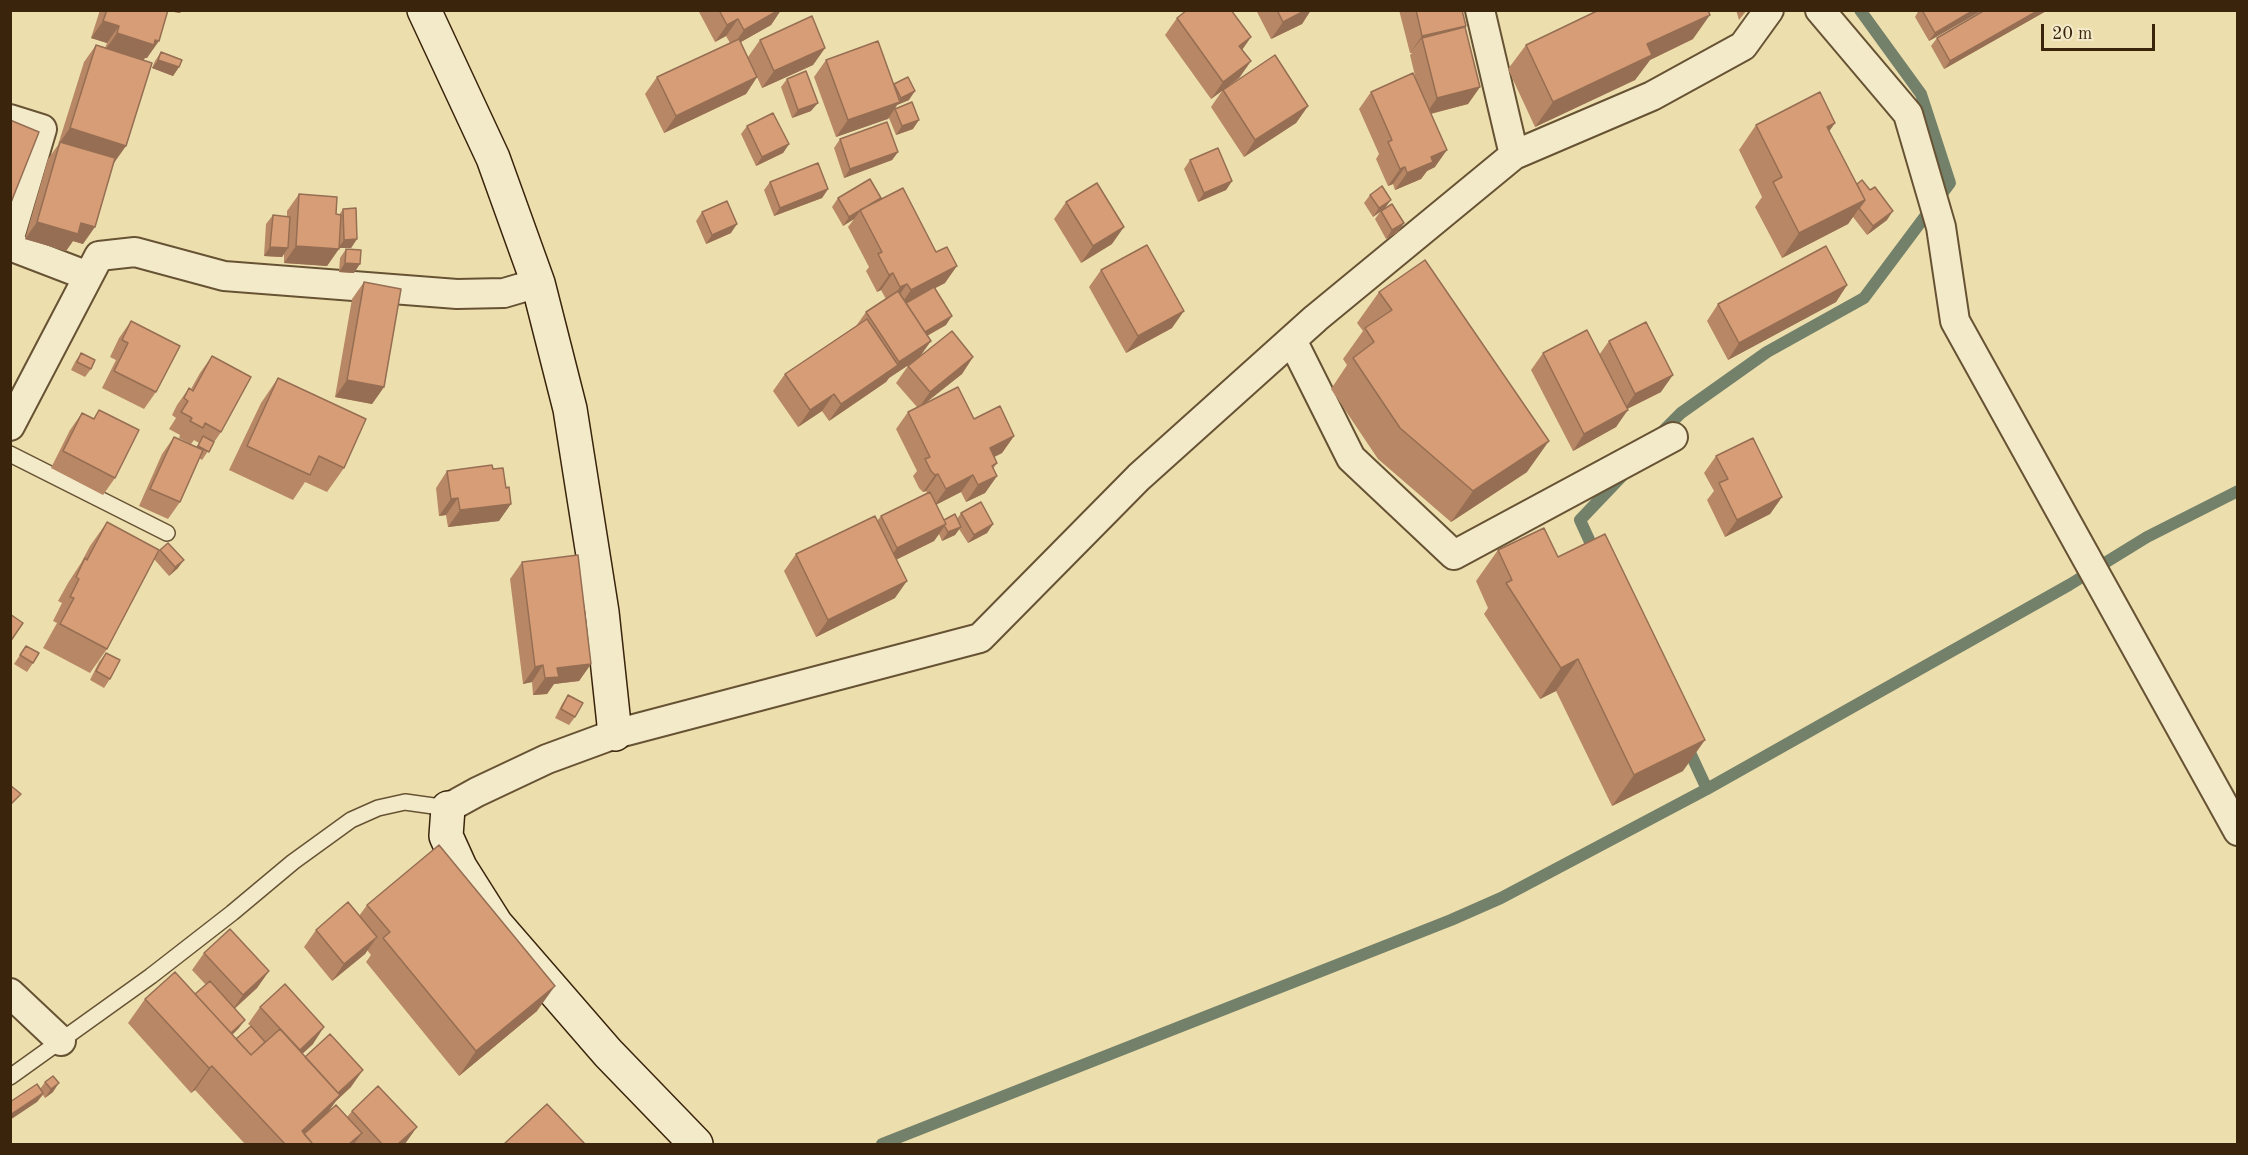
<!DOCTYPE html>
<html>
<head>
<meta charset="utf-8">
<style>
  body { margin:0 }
  #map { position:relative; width:2248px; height:1155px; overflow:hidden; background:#eddfad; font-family:"Old Standard TT",serif }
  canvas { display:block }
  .frame { position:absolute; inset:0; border:12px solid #3a240c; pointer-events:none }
  .scale { position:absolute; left:2041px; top:24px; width:114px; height:27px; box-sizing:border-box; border:3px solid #3a240c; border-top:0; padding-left:8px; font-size:18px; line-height:21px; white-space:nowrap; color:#3a240c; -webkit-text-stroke:4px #f3eaca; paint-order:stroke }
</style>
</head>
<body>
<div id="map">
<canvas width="2248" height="1155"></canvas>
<div class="frame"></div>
<div class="scale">20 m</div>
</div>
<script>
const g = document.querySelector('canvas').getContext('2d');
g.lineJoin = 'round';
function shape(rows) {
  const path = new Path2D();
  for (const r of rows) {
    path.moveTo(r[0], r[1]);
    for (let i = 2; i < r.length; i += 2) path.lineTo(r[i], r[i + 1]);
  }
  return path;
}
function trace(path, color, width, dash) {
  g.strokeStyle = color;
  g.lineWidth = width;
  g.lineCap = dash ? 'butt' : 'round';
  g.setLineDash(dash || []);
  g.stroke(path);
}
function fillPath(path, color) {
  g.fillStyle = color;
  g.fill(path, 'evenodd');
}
const stream = shape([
  [1660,434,1681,413,1767,352,1864,298,1950,183,1921,94,1860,10],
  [1596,555,1580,520,1622,476],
  [1686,744,1707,789],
  [882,1144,1451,920,1501,898,1707,789,2069,585,2147,537,2238,491]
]);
const lane = shape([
  [10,454,167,533],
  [10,1077,151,976,232,913,293,862,351,820,378,808,405,802,448,808]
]);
const street = shape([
  [1480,10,1514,155],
  [1820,10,1908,114,1941,227,1955,321,2238,831],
  [10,119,42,129,10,237],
  [10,238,15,248,88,276],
  [1292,340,1351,458,1454,555,1673,437],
  [10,426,99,256,135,252,224,276,457,294,504,293,538,283],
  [448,808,477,792,547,759,615,734,980,638,1139,477,1316,318,1514,155,1652,96,1743,46,1769,10],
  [10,993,61,1041]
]);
const secondary = shape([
  [424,10,493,158,538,283,570,409,602,612,615,734],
  [448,808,446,836,460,867,496,924,608,1053,696,1144]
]);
const wall = shape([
  [100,10,182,10,180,13,168,11,147,58,145,58,143,60,114,162,83,244,73,241,66,251,25,239,48,159,58,145,84,62,96,45,105,48,107,43,91,38],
  [698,10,781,10,771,25,741,42,748,57,760,40,825,48,813,65,762,88,757,77,746,94,664,133,645,94,657,77,730,43,726,36,715,42],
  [1256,10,1311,10,1302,24,1271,39],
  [1399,10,1462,10,1465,27,1480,87,1468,104,1431,114,1435,167,1427,171,1421,179,1395,190,1393,184,1388,186,1376,159,1379,154,1359,109,1371,92,1416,80,1410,55,1412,53,1410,53],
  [1736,10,1747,10,1739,20],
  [1919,10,1983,10,1929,41,1915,17],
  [1985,10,2048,10,1944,69,1931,46,1937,38],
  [1177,18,1251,37,1242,50,1251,61,1239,78,1228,86,1308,106,1296,123,1244,157,1211,107,1222,91,1211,99,1165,35],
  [1693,39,1650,60,1635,80,1535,127,1508,69,1526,45],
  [161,52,179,67,173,76,152,68,155,61],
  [826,60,894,84,909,100,897,105,895,109,913,129,896,135,889,118,836,137,814,77],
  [787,79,811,111,792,118,781,87],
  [1835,123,1829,131,1857,184,1887,220,1867,235,1853,217,1848,224,1782,258,1755,207,1762,197,1739,150,1756,125],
  [747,126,789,144,783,153,756,166,741,134],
  [840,139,898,152,892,160,844,178,834,148],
  [1190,160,1232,181,1226,190,1198,202,1184,169],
  [770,182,828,189,822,198,774,216,764,190],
  [299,194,336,214,339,215,343,209,357,239,351,248,339,248,327,266,284,263,284,254,282,257,264,256,266,224,273,215,287,217,287,211],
  [1370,195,1404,223,1398,232,1386,239,1375,219,1380,212,1373,217,1364,203],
  [838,198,881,198,945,283,935,288,946,325,927,336,920,356,973,357,962,374,925,403,974,419,1014,436,1002,453,994,457,997,463,993,469,997,476,985,493,966,502,961,492,936,504,944,520,957,519,961,513,993,524,987,533,968,543,959,529,955,535,942,541,939,534,934,541,896,560,895,598,816,637,784,571,796,554,877,521,881,516,927,493,926,491,923,492,919,488,913,476,917,471,896,429,908,412,917,407,896,383,908,366,913,362,889,378,886,382,829,421,822,411,798,427,773,391,785,374,856,326,866,312,886,299,881,290,877,292,866,271,869,267,848,227,854,219,843,226,832,207],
  [1066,202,1112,244,1081,263,1054,219],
  [702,212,731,233,706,244,696,221],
  [346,249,354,273,339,272,340,258],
  [1101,270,1172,328,1126,353,1089,287],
  [364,282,384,387,372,404,335,397,352,299],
  [1847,285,1836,302,1728,360,1707,321,1718,304],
  [1379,292,1527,472,1451,522,1378,459,1331,389,1347,365,1343,359,1363,331,1357,323],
  [131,321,156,392,144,409,102,388,116,360,110,357,119,338],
  [1609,341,1661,392,1627,409,1616,427,1573,451,1531,370,1543,353,1599,355],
  [81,353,91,369,85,377,71,370,75,362],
  [212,356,221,432,202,460,199,458,180,502,168,519,139,506,162,454,174,437,196,447,199,443,194,440,191,444,179,438,180,435,169,429,176,418,172,415,177,405,189,388,191,389,200,373],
  [278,378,344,468,327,492,305,482,293,500,229,470,261,403],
  [99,410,115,478,103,495,51,468,70,430,82,413,93,419],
  [1716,456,1782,497,1770,514,1725,537,1707,500,1714,491,1704,473],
  [493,469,506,488,499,521,448,527,446,515,439,516,436,488,447,471],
  [107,522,156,555,160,550,178,568,169,576,154,559,107,649,90,673,43,648,57,623,53,621,62,603,58,601,68,583,81,563,90,546],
  [1498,550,1558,557,1683,771,1612,806,1556,691,1540,699,1484,614,1488,608,1476,581],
  [522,562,591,664,579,681,554,684,547,694,533,695,532,682,523,684,510,579],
  [26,646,33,663,27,672,14,664],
  [106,653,110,679,104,688,90,680,99,662],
  [568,695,575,717,569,725,555,718,562,704],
  [367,905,537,1011,459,1076,366,962,371,955,367,950,365,954,332,981,304,947,316,930,359,916],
  [204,953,269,971,257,988,235,1008,239,1028,232,1035,236,1039,251,1026,248,1024,260,1007,313,1044,302,1054,305,1057,351,1087,336,1101,327,1113,347,1117,352,1111,405,1144,245,1144,195,1090,191,1093,128,1023,145,999,195,994,206,985,192,970],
  [53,1076,53,1092,45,1098,43,1095,37,1102,40,1089,45,1082]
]);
const shadedWall = shape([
  [163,10,182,10,180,13],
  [779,10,781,10,771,25,732,47,744,30],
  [1306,10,1311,10,1302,24,1271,39,1283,22],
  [1974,10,1983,10,1929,41,1935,33],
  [2039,10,2048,10,1944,69,1950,61],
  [1710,15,1693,39,1650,60,1635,80,1535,127,1553,102,1647,44],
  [738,19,726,36,715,42,727,25],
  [103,21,119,26,107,43,91,38],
  [1466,26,1454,43,1422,38,1410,53,1422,36],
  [117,33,159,41,147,58,145,58,142,62,105,50],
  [1251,37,1239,54,1239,46],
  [825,48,813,65,762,88,774,71],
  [158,60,179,67,173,76,152,68],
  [1251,61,1239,78,1211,99,1223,82],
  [757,77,746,94,664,133,676,116],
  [1480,87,1468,104,1425,115,1437,98],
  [915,91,909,100,897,105,888,119,836,137,848,120,898,102,901,98],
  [818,103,811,111,792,118,798,110],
  [1308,106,1296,123,1244,157,1255,140],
  [919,120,913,129,896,135,902,126],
  [1835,123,1818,147,1827,127],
  [70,128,126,146,114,163,60,142,58,145],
  [789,144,783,153,756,166,762,157],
  [1447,150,1435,167,1427,171,1421,179,1395,190,1407,173,1431,157],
  [898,152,892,160,844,178,850,169],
  [1405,167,1393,184,1388,186,1400,169],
  [1232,181,1226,190,1198,202,1204,193],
  [828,189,822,198,774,216,780,208],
  [1391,200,1385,208,1373,217,1379,208],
  [1865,200,1848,224,1782,258,1799,233],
  [860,211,854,219,843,226,849,217],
  [1893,211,1887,220,1867,235,1873,226],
  [37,222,81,223,95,227,83,244,73,241,66,251,25,239],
  [1404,223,1398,232,1386,239,1392,230],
  [737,224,731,233,706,244,712,235],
  [1124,227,1112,244,1081,263,1093,246],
  [357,239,351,248,338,248,344,240],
  [296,246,339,249,327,266,284,263],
  [270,247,288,248,282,257,264,256],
  [345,263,360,264,354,273,339,272],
  [957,266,945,283,899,307,911,290],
  [893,273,881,290,877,292,889,275],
  [907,284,895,301,888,304,900,287],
  [1847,285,1836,302,1728,360,1739,343],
  [1184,311,1172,328,1126,353,1138,336],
  [952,316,946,325,914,343,921,334],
  [931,341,919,358,889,378,886,382,829,421,841,404,896,367,899,362],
  [973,357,962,374,918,409,930,392],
  [1673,375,1661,392,1623,411,1635,394],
  [347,380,384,387,372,404,335,397],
  [834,394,822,411,798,427,810,410],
  [1628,410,1616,427,1573,451,1584,434],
  [1014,436,1002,453,978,465,990,448],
  [1549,441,1527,472,1451,522,1473,491],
  [938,474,926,491,923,492,935,475],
  [973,475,961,492,934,506,946,489],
  [997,476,985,493,966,502,978,485],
  [1782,497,1770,514,1725,537,1737,520],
  [458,498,446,515,439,516,451,499],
  [511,504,499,521,448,527,460,510],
  [946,524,934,541,885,565,897,548],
  [993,524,987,533,968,543,974,535],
  [961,527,955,535,942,541,948,532],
  [184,560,178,568,169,576,175,567],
  [907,581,895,598,816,637,828,620],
  [1578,659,1556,691,1540,699,1561,668],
  [591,664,579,681,554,684,547,694,533,695,545,678,557,668],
  [543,665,532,682,523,684,535,667],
  [1705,740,1683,771,1612,806,1634,775],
  [377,937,365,954,332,981,344,964],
  [269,971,257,988,231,1012,243,995],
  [555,986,537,1011,459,1076,476,1051],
  [245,1020,239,1028,221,1045,227,1037],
  [324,1027,313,1044,288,1067,300,1050],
  [212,1066,195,1090,191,1093,209,1068],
  [363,1070,351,1087,336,1101,323,1119,301,1140,302,1131,337,1094],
  [59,1083,53,1092,45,1098,51,1089],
  [43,1093,37,1102,10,1120,10,1115],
  [417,1127,405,1144,398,1144],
  [362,1133,354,1144,349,1144]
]);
const building = shape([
  [107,10,168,10,159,41,155,40,154,45,117,33,119,26,103,21,107,10],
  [719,10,779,10,744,30,738,19,727,25,719,10],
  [1187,10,1231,10,1251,37,1239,46,1251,61,1223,82,1177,18,1187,10],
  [1277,10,1306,10,1283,22,1277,10],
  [1416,10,1462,10,1466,26,1422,36,1416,10],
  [1599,10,1708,10,1710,15,1647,44,1652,55,1553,102,1526,45,1599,10],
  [1922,10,1974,10,1935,33,1922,10],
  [1985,10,2039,10,1950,61,1937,38,1985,10],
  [812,16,825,48,774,71,760,40,812,16],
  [1465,27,1480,87,1437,98,1422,38,1465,27],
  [739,39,757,77,676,116,657,77,739,39],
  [878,41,900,102,848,120,826,60,878,41],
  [96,45,152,63,126,146,70,128,96,45],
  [161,52,182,60,179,67,158,60,161,52],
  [1275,55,1308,106,1255,140,1223,90,1275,55],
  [806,71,818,103,798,110,787,79,806,71],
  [1413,73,1447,150,1431,157,1433,162,1407,173,1405,167,1400,169,1388,142,1392,140,1371,92,1413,73],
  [908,77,915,91,901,98,894,84,908,77],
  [1820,92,1835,123,1827,127,1865,200,1799,233,1773,182,1782,177,1756,125,1820,92],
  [912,102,919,120,902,126,895,109,912,102],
  [773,113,789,144,762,157,747,126,773,113],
  [10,120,39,132,10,205,10,120],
  [887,122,898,152,850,169,840,139,887,122],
  [60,142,115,158,95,227,81,223,78,234,37,222,60,142],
  [1218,148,1232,181,1204,193,1190,160,1218,148],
  [818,163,828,189,780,208,770,182,818,163],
  [870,179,881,198,849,217,838,198,870,179],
  [1862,180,1870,190,1875,187,1893,211,1873,226,1859,208,1865,200,1857,184,1862,180],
  [1097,183,1124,227,1093,246,1066,202,1097,183],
  [1382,186,1391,200,1379,208,1370,195,1382,186],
  [903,188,936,252,947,247,957,266,911,290,907,284,900,287,893,273,889,275,878,254,882,252,860,210,903,188],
  [299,194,337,197,336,214,341,215,339,249,296,246,299,194],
  [727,201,737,224,712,235,702,212,727,201],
  [1392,204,1404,223,1392,230,1381,211,1392,204],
  [356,208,357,239,344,240,343,209,356,208],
  [273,215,290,217,288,248,270,247,273,215],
  [1147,245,1184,311,1138,336,1101,270,1147,245],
  [1826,246,1847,285,1739,343,1718,304,1826,246],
  [346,249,361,250,360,264,345,263,346,249],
  [1425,260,1549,441,1473,491,1400,428,1353,358,1374,342,1365,328,1392,310,1379,292,1425,260],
  [364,282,401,289,384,387,347,380,364,282],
  [934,287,952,316,925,332,906,303,934,287],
  [898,291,931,341,899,362,866,312,898,291],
  [867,319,898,365,841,404,834,394,810,410,785,374,867,319],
  [131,321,180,346,156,392,114,371,128,343,122,340,131,321],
  [1646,322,1673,375,1635,394,1609,341,1646,322],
  [1587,330,1628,410,1584,434,1543,353,1587,330],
  [952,331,973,357,930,392,908,366,952,331],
  [81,353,95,360,91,369,77,362,81,353],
  [212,356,251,377,221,432,205,423,203,428,190,421,192,418,181,412,188,401,184,398,189,388,193,391,212,356],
  [278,378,366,419,344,468,319,456,310,475,247,446,278,378],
  [958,387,974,419,1000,406,1014,436,990,448,997,463,992,466,997,476,978,485,973,475,946,489,938,474,935,475,931,471,925,459,930,457,908,412,958,387],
  [99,410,139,430,115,478,63,451,82,413,94,419,99,410],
  [203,436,214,442,209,452,198,446,203,436],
  [174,437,203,450,180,502,150,489,174,437],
  [1753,438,1782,497,1737,520,1719,483,1728,479,1716,456,1753,438],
  [492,465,493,469,503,468,506,488,509,487,511,504,460,510,458,498,451,499,447,471,492,465],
  [930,492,946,524,897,548,881,516,930,492],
  [981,502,993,524,974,535,961,513,981,502],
  [955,514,961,527,948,532,944,525,946,524,944,520,955,514],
  [875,516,907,581,828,620,796,554,875,516],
  [107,522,159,550,107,649,60,624,74,598,70,597,79,579,76,577,85,558,87,560,107,522],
  [1544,528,1558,557,1605,534,1705,740,1634,775,1578,659,1561,668,1506,583,1512,580,1498,550,1544,528],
  [168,543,184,560,175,567,160,550,168,543],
  [578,555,591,664,557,668,559,677,545,678,543,665,535,667,522,562,578,555],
  [10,614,23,623,10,642,10,614],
  [26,646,39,653,33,663,20,655,26,646],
  [106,653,120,660,110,679,96,671,106,653],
  [568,695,583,703,575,717,561,709,568,695],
  [10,785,21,794,10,805,10,785],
  [439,845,555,986,476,1051,383,938,390,932,367,905,439,845],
  [348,902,377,937,344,964,316,930,348,902],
  [230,929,269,971,243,995,204,953,230,929],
  [175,972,251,1055,280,1029,340,1095,302,1131,312,1143,311,1144,285,1144,212,1066,209,1068,145,999,175,972],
  [210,981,245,1020,231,1033,195,994,210,981],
  [285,984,324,1027,300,1050,260,1007,285,984],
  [251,1026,265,1042,251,1055,236,1039,251,1026],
  [330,1034,363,1070,338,1093,305,1057,330,1034],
  [53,1076,59,1083,51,1089,45,1082,53,1076],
  [37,1084,43,1093,10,1115,10,1102,37,1084],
  [378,1086,417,1127,398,1144,382,1144,352,1111,378,1086],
  [547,1104,585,1144,504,1144,547,1104],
  [336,1105,362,1133,349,1144,311,1144,312,1143,304,1134,336,1105]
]);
trace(stream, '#73806a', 12);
trace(lane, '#675334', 18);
trace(street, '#675334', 32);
trace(secondary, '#3a240c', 36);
trace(lane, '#f3eaca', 15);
trace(street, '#f3eaca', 28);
trace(secondary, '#f3eaca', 33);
fillPath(wall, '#b88765');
fillPath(shadedWall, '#966e53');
fillPath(building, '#d69d76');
trace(building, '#966e53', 1.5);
</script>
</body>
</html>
